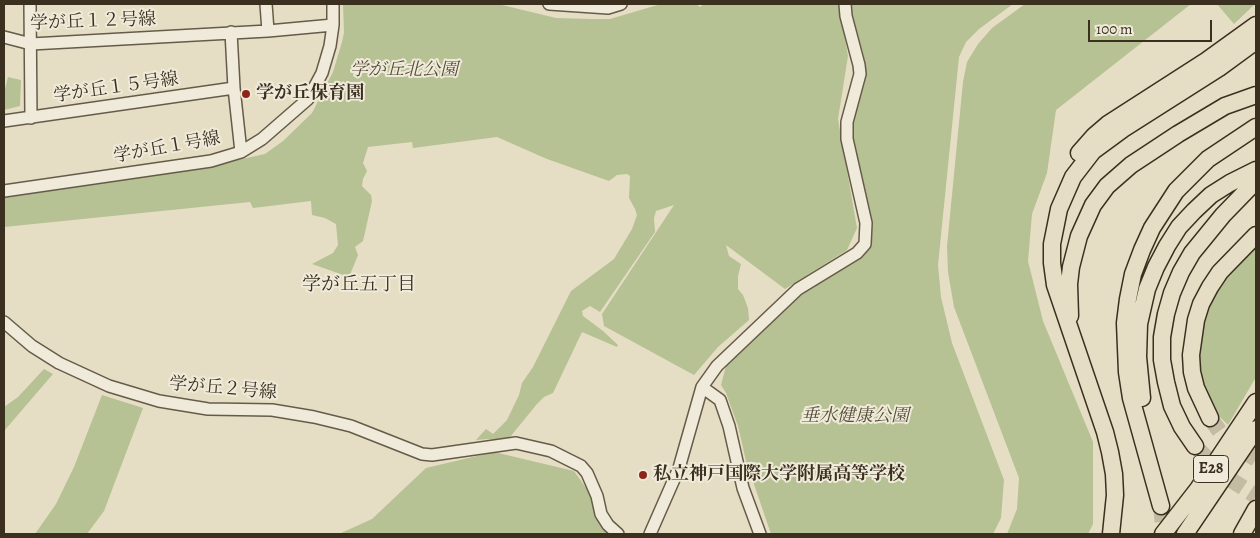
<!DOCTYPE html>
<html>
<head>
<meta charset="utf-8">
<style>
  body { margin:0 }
  #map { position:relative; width:1260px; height:538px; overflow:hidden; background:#e6dec4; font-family:Alegreya,serif }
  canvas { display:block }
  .frame { position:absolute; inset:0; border:5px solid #3b2f20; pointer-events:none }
  .scale { position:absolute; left:1088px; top:20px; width:124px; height:22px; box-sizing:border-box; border:2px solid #3b2f20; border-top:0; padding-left:6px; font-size:15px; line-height:18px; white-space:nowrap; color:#3b2f20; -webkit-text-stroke:4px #efead9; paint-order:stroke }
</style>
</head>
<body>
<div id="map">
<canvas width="1260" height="538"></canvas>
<div class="frame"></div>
<div class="scale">100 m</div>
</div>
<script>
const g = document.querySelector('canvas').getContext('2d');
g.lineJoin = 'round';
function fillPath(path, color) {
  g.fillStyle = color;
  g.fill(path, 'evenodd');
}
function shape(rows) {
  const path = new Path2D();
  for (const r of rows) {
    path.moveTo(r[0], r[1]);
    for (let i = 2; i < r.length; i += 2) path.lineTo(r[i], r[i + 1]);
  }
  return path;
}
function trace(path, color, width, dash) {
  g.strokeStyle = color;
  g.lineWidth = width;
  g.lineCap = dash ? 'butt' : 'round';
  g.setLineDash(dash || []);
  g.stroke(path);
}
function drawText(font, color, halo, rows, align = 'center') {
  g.font = font + ' Alegreya,"Noto Serif JP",serif';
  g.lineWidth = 4;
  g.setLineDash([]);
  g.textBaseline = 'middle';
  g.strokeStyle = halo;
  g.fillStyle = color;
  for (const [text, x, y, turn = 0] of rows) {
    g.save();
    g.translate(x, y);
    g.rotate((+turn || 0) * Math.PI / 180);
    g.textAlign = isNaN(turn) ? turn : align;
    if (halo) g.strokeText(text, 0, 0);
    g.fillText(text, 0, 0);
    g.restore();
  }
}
const green = shape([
  [343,4,498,4,556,18,592,19,610,19,661,4,696,4,700,7,704,4,839,4,848,56,838,119,857,228,847,250,785,289,726,245,729,256,741,264,738,276,738,289,743,295,748,308,749,320,718,347,694,375,604,326,602,314,674,205,656,211,654,218,655,232,600,312,590,306,582,311,583,316,603,331,618,345,617,347,582,332,553,393,544,397,537,404,510,437,501,441,488,439,476,440,486,429,493,434,507,420,519,395,522,383,533,367,571,291,614,259,632,229,637,215,635,209,629,198,630,176,627,174,617,175,609,181,547,159,497,137,413,148,412,142,368,147,363,163,367,171,363,179,362,186,371,195,372,201,363,241,355,247,358,255,349,277,312,264,333,253,338,245,336,224,325,218,312,215,311,201,253,208,250,202,4,227,4,197,201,168,265,154,283,141,312,113,333,72,342,42,344,33],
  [849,4,1013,4,979,29,966,42,959,57,938,265,941,297,952,343,1004,480,1001,518,993,534,771,534,746,461,738,426,726,393,721,385,726,366,772,320,805,292,864,255,871,239,871,225,851,144,852,123,865,72,863,54],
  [1025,4,1191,4,1056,110,1047,173,1032,214,1028,261,1043,321,1093,442,1093,524,1088,534,1007,534,1017,509,1019,478,954,307,948,272,947,246,963,82,967,62,978,44,992,28],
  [1217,4,1255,4,1234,24],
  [8,77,21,80,20,106,4,110,4,93],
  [1256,243,1256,377,1228,425,1211,408,1201,377,1199,344,1204,316,1215,291,1236,263],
  [44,369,53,374,4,431,4,407,18,397],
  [102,395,143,408,104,511,87,534,35,534,56,504,74,467],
  [494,452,574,471,589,492,599,522,608,534,339,534,372,519,426,468]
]);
const highwayTunnel = shape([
  [1210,418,1221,433,1235,446,1256,459],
  [1195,446,1222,474,1256,496],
  [1161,506,1164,534]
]);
const minor = shape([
  [30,4,31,118],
  [266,4,268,31],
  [549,4,608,8,621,4],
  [231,32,234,88,241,152],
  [4,37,31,44,268,31,333,25],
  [4,121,234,88],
  [4,191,211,161,241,152,262,139,308,99,322,73,330,46,333,25,333,4],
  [4,322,32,346,59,363,109,386,159,401,208,409,272,410,314,417,351,426,422,454,432,455,516,443,551,451,581,466,587,473,597,496,601,514,608,525,618,534],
  [702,387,720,400,729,426,743,488,760,534],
  [650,534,679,468,702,387,717,366,798,289,857,253,865,244,866,223,847,139,847,122,857,85,860,74,859,65,846,16,845,4]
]);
const highway = shape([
  [1079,153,1094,136,1108,124,1206,61,1256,25],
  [1070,316,1069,284,1071,267,1079,236,1093,205,1107,186,1131,165,1178,134,1225,106,1256,95],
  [1142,398,1138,357,1139,324,1147,289,1156,267,1167,246,1179,227,1194,211,1211,195,1230,183,1256,170],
  [1210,418,1196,388,1192,372,1191,355,1196,320,1201,304,1210,287,1220,272,1256,235],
  [1195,446,1182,427,1172,406,1166,382,1162,360,1162,337,1166,314,1172,293,1181,272,1192,253,1223,215,1256,181],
  [1161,506,1131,398,1127,372,1125,323,1128,299,1133,274,1142,250,1152,228,1176,191,1208,159,1256,127],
  [1111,534,1115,495,1114,474,1110,452,1105,432,1055,285,1052,263,1052,244,1059,209,1073,177,1093,151,1123,129,1219,68,1256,41],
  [1163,534,1198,489,1256,402],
  [1185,534,1256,429],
  [1242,534,1256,509]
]);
const markers = [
  [246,94,5,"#8f2418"],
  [643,475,5,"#8f2418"]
];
const shields = [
  [1211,469,35]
];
const shieldNames = [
  ["E28",1211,469]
];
const streetNames = [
  ["学が丘１２号線",93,22,-2],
  ["学が丘１５号線",116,88,-8],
  ["学が丘１号線",167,148,-10],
  ["学が丘２号線",223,389,5]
];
const parkNames = [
  ["学が丘北公園",404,71],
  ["垂水健康公園",855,417]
];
const poiNames = [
  ["学が丘保育園",256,94],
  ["私立神戸国際大学附属高等学校",653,475]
];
const neighbourhoodNames = [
  ["学が丘五丁目",359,285]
];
fillPath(green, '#b6c194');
trace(highwayTunnel, '#c4bba3', 16, [16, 8]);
trace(minor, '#665b49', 14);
trace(highway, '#3b2f20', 19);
trace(minor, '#efead9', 11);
trace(highway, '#e6dec4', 16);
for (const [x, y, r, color] of markers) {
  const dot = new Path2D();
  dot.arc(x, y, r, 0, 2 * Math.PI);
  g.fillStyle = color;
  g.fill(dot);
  trace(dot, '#efead9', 2);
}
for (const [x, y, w] of shields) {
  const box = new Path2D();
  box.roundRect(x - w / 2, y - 13.5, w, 27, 4);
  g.fillStyle = '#efead9';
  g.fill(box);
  trace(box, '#3b2f20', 1);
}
drawText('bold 16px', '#3b2f20', null, shieldNames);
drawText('18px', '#3b2f20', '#efead9', streetNames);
drawText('italic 18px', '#544c37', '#efead9', parkNames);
drawText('bold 18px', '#3b2f20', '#efead9', poiNames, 'left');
drawText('19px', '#3b2f20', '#efead9', neighbourhoodNames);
</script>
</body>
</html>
